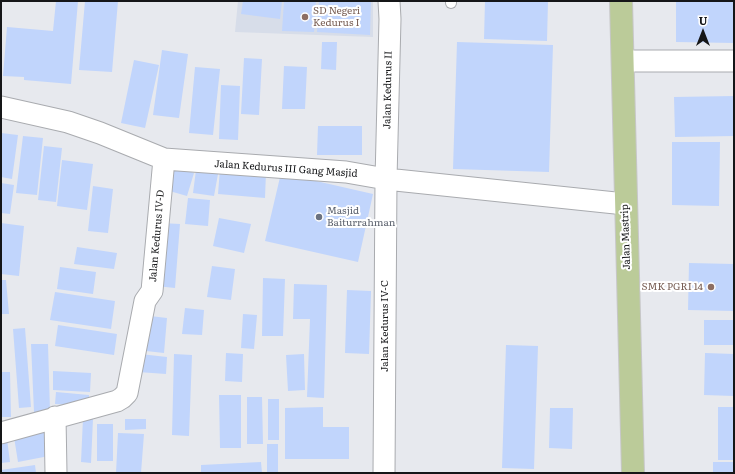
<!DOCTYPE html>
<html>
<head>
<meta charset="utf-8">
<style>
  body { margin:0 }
  #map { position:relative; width:735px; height:474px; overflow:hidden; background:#e7e9ee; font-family:Literata,serif }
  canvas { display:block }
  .frame { position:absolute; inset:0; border:2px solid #151618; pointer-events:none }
  .north { position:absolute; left:683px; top:12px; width:40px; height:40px; -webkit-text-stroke:3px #fff; paint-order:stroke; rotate:0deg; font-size:11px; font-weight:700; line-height:16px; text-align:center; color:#151618 }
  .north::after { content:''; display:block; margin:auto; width:14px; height:18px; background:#151618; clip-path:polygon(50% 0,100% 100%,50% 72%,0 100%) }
</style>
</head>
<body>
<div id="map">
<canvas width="735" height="474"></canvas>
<div class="frame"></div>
<div class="north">U</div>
</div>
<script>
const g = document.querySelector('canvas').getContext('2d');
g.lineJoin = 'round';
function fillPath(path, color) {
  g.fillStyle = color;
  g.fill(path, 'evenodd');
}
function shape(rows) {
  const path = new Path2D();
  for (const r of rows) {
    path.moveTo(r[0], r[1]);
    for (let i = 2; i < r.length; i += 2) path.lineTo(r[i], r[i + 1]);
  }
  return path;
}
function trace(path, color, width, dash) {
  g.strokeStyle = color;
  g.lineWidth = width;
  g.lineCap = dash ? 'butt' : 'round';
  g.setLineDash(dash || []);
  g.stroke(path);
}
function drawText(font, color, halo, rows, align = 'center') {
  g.font = font + ' Literata,serif';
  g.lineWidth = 4;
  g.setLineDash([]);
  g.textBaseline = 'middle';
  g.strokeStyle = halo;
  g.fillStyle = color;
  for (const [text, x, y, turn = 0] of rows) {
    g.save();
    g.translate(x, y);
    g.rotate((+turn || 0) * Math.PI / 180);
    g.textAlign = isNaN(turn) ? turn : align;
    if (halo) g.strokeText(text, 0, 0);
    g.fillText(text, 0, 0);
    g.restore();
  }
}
const built = shape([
  [238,1,373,1,373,37,235,32]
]);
const building = shape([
  [56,1,78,1,71,84,24,80,24,77,3,76,7,27,53,31],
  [85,1,118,1,112,72,79,70],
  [243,1,282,1,280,19,241,14],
  [284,1,316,1,314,32,282,31],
  [319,1,371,1,370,35,317,32],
  [485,1,548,1,547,41,484,39],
  [676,1,734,1,734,43,676,42],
  [322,42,337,42,336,70,321,69],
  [457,42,553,45,549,172,453,169],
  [162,50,188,54,179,118,153,115],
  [244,58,262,59,259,115,241,114],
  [134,60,159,65,145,128,121,123],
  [284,66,307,67,305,109,282,109],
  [195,67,220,69,213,135,189,133],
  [221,85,240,86,238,140,219,139],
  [734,96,734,136,675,137,674,97],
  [318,126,362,126,362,155,317,155],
  [1,133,18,135,12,179,1,177],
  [23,136,43,138,37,195,16,193],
  [672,142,720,142,719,206,672,205],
  [44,146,62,148,56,202,38,200],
  [62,160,93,164,87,210,57,206],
  [173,166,194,173,187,196,166,190],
  [220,169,266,172,265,198,218,194],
  [196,170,218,174,214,196,193,193],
  [281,173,373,194,358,262,265,241],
  [1,183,14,185,10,214,1,213],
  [93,186,113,189,108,233,88,231],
  [188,198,210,200,208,226,185,224],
  [219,218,251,224,244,253,213,246],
  [1,223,24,226,19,276,1,274],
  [161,223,180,224,175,288,156,286],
  [77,247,117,253,114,269,74,264],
  [689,263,734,264,734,311,688,310],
  [212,266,235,269,231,300,207,297],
  [60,267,96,272,93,294,57,289],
  [263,278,285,279,283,336,262,336],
  [1,280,6,280,9,314,1,314],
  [294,284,327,285,324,398,307,397,310,319,293,319],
  [347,290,371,291,369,354,345,353],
  [55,292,115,301,111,329,50,320],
  [185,308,204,310,202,335,182,334],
  [243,314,257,315,254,349,241,348],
  [150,316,167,318,164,353,146,351],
  [704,320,734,320,734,345,704,345],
  [58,325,117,334,114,355,55,346],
  [25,328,31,407,19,408,13,329],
  [31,344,48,344,50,411,34,412],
  [506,345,538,346,534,469,502,468],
  [226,353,243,354,242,382,225,381],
  [705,353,734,354,734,396,704,395],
  [140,354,167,357,166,374,138,372],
  [174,354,192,355,189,436,172,435],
  [304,354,305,390,288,391,286,355],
  [53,371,91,373,90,392,53,390],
  [1,372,10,372,11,417,1,417],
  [56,392,89,395,89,406,55,404],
  [219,395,241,395,241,448,220,448],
  [247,397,262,397,263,444,247,444],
  [268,399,279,399,279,440,268,440],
  [323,407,323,427,349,427,349,459,285,459,285,408],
  [718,407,734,407,734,460,718,460],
  [550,408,573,408,572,449,549,448],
  [83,418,93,419,91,463,81,462],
  [125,419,146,419,146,429,125,430],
  [97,424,113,424,113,461,97,461],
  [50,431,54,455,18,462,14,437],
  [118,433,144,434,141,473,116,473],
  [1,439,7,439,10,462,1,463],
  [267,444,278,444,278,473,267,473],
  [261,462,262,473,201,473,201,465],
  [713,462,734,462,734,473,713,473],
  [35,465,36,473,1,473,1,470]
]);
const lane = shape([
  [451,3,451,1]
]);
const street = shape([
  [623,61,734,61],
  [1,107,68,122,100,133,164,159,346,172,386,179,625,204],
  [55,417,56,473],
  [1,433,117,401,122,398,127,393,145,301,152,291,164,159],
  [384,473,386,179,390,19,389,1]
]);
const primary = shape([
  [621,1,633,473]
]);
const markers = [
  [305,17,4,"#8d6e63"],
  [319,217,4,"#6b7280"],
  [711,287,4,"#8d6e63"]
];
const educationNames = [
  ["SD Negeri",313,11],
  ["Kedurus I",313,23],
  ["SMK PGRI 14",703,287,"right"]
];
const streetNames = [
  ["Jalan Kedurus II",388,90,-89],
  ["Jalan Kedurus III Gang Masjid",286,169,4],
  ["Jalan Kedurus IV-D",157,236,-85],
  ["Jalan Mastrip",626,237,-92],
  ["Jalan Kedurus IV-C",385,326,-90]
];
const worshipNames = [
  ["Masjid",327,211],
  ["Baiturrahman",327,223]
];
fillPath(built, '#d7dde9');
fillPath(building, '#c1d5fc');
trace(lane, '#a9abaf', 12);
trace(street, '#a9abaf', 23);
trace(primary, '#c7c7c8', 24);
trace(lane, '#fff', 10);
trace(street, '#fff', 21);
trace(primary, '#bbcb99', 22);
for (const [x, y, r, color] of markers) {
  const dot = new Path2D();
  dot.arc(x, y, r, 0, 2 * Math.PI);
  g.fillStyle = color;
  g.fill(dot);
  trace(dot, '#fff', 1.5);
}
drawText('10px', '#785e54', '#fff', educationNames, 'left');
drawText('10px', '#151618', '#fff', streetNames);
drawText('10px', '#5b616d', '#fff', worshipNames, 'left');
</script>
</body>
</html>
